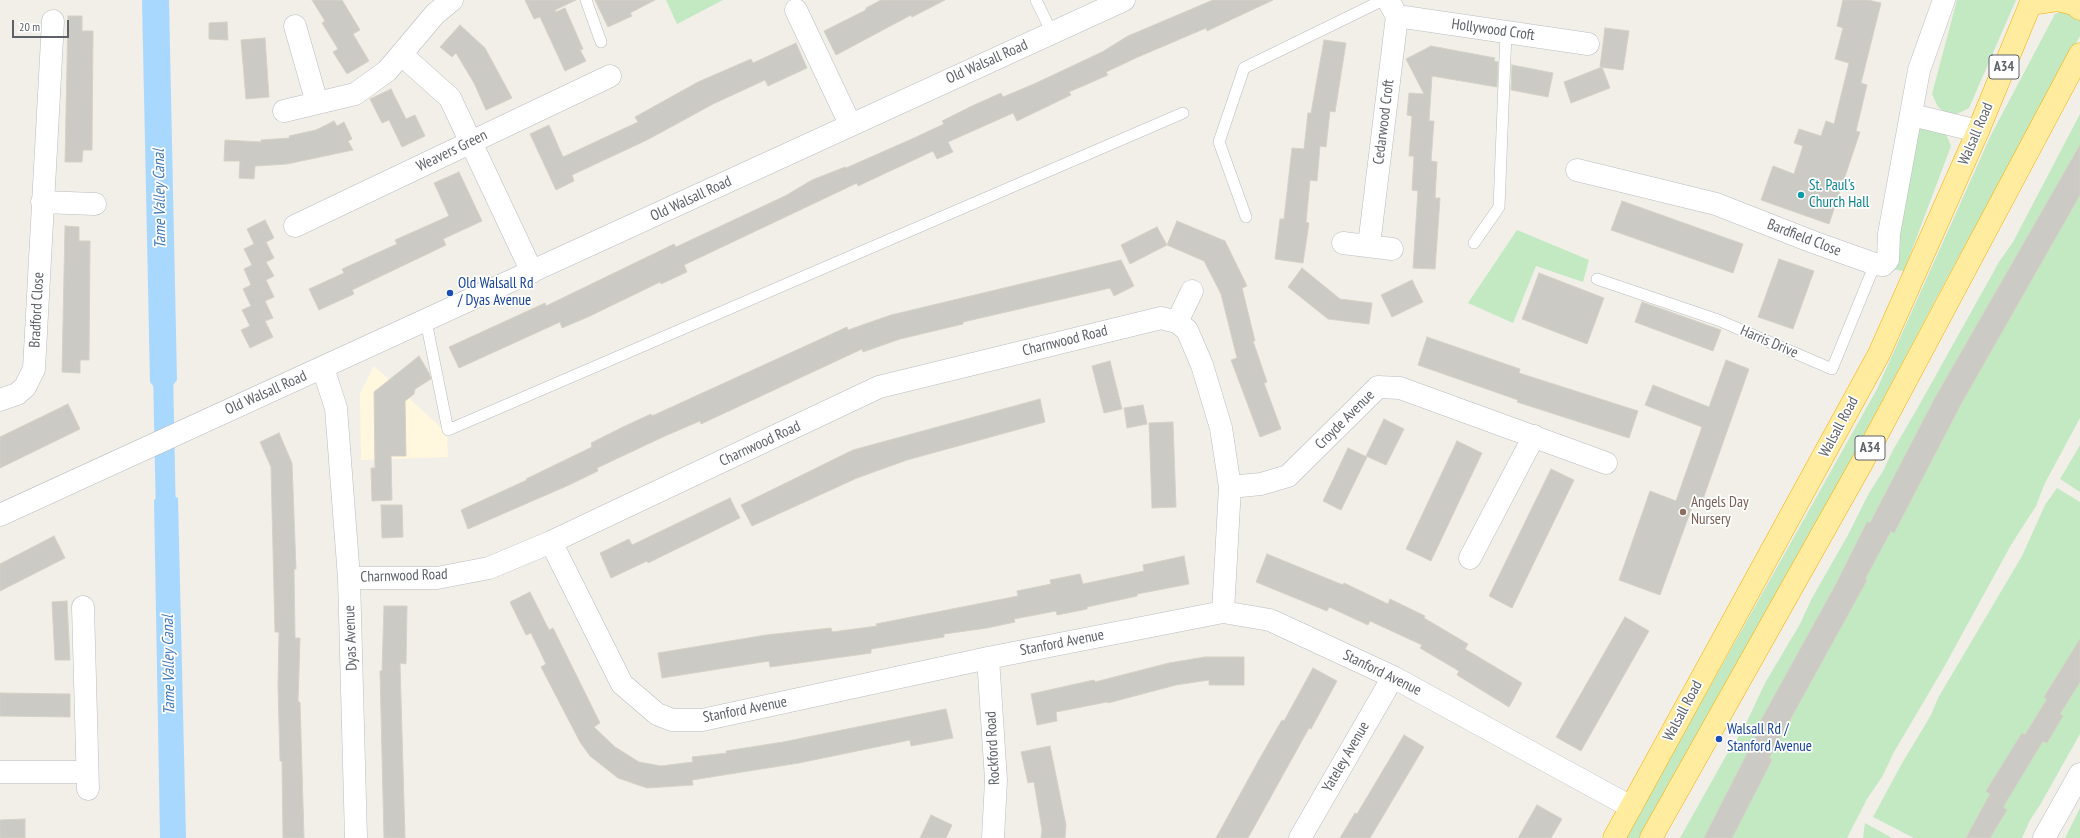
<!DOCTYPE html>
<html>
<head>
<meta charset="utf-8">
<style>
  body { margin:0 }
  #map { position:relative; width:2080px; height:838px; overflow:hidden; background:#f1efe7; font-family:"PT Sans Narrow",sans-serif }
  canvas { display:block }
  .scale { position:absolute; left:12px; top:20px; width:57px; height:18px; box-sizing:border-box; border:2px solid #5e6268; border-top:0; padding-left:5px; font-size:12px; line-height:14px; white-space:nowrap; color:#5e6268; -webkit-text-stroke:3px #fff; paint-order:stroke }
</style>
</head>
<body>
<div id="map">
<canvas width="2080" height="838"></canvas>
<div class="scale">20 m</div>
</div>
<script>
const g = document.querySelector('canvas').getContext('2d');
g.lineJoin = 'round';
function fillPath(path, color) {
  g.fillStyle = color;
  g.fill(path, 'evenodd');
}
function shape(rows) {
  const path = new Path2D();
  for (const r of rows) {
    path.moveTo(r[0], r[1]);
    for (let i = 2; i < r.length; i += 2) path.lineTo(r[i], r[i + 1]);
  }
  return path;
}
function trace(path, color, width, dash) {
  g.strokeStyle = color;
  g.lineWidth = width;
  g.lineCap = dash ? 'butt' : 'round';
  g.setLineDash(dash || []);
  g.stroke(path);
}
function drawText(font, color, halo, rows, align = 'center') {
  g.font = font + ' "PT Sans Narrow",sans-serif';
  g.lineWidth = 3.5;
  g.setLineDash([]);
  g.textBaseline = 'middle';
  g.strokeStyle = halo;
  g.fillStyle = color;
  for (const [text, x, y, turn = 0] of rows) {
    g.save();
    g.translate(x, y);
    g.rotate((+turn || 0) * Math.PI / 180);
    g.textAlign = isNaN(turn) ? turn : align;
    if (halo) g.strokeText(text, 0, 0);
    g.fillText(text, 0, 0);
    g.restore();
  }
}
const commercial = shape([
  [374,366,447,433,448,457,361,460,360,394]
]);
const green = shape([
  [666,0,723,0,677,24],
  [1957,0,2016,0,1969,108,1955,115,1947,114,1938,107,1932,94],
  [2062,11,2080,17,2080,36,1946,280,1798,560,1642,838,1625,838,1877,389,1991,135,2055,14],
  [2080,114,2080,418,2045,483,2036,506,2011,545,1943,669,1894,752,1882,777,1867,799,1847,838,1680,838,1727,754,1743,730,1765,683,1800,624,1812,598,1848,535,1869,493,1883,471,1893,450,1917,409,1999,262,2013,242],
  [1928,126,1946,134,1951,146,1904,271,1891,269,1916,128],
  [1517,230,1589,260,1583,282,1536,266,1513,323,1468,303],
  [2080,445,2080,492,2060,479],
  [2057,488,2080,502,2080,734,2040,805,2030,820,2022,838,1914,838,1873,817,1901,765,1931,715,1938,698,2022,556,2045,505],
  [2080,808,2080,838,2065,838],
  [1865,823,1892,838,1863,838]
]);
const water = shape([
  [142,0,169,0,177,380,163,398,150,382],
  [165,492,178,498,186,838,160,838,154,500]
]);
const canal = shape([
  [163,370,166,520]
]);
const building = shape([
  [312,0,342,0,360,30,353,34,369,61,347,74,333,52,338,49,322,23,325,21,312,0],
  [525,0,576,0,555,10,556,12,565,8,583,49,580,50,586,61,565,71,540,17,534,19,525,0],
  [595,0,655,0,630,13,632,16,608,27,595,0],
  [881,0,945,0,912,17,911,15,836,55,824,31,866,10,866,8,881,0],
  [1213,0,1273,0,1207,31,1206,28,1138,57,1106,72,1108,75,1069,92,1071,95,1017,121,1013,113,948,142,953,152,937,159,933,151,858,186,857,183,684,265,687,272,661,284,660,282,590,316,562,328,560,322,459,368,449,347,545,303,546,306,674,244,676,247,785,196,812,180,845,167,846,168,914,138,944,124,942,121,972,106,1001,93,1003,97,1034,84,1102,52,1128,36,1213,0],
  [1843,0,1868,0,1881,3,1861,83,1867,85,1856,131,1860,132,1829,224,1761,200,1773,166,1794,174,1803,146,1794,143,1799,129,1821,136,1826,121,1834,124,1849,63,1835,59,1843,28,1837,26,1843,0],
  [68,16,82,16,82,31,93,31,92,150,83,150,82,162,65,162,68,16],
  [227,22,228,40,209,39,209,23,227,22],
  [460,25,485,48,512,98,486,110,474,83,456,53,452,57,440,47,460,25],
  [1605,28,1629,31,1623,70,1600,67,1605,28],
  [265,38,269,97,246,99,241,40,265,38],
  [1324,40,1346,43,1335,112,1330,111,1326,147,1320,146,1317,181,1310,180,1306,222,1309,223,1303,263,1275,259,1280,219,1284,219,1292,148,1304,149,1308,113,1311,113,1324,40],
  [796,43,807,68,768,86,765,80,713,104,647,140,572,175,574,181,556,190,530,134,549,125,563,157,638,122,635,117,698,82,751,59,753,63,796,43],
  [1431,46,1495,58,1494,61,1498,62,1497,87,1432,76,1429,121,1434,121,1431,161,1437,162,1435,198,1440,198,1435,269,1413,268,1418,191,1412,190,1414,156,1409,156,1412,116,1407,115,1409,93,1424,94,1406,59,1431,46],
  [1512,65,1553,73,1548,97,1511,90,1512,65],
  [1602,67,1610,88,1571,103,1564,82,1602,67],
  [391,89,406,119,415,115,425,136,402,147,389,120,382,123,370,99,391,89],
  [334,121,337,126,344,122,352,139,348,141,353,150,287,164,255,166,254,179,239,178,240,161,224,161,225,140,261,142,261,140,290,138,289,136,316,130,334,121],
  [2080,145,2080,195,1961,404,1894,533,1891,531,1865,579,1867,580,1769,758,1772,760,1732,838,1704,838,1758,732,1755,731,1835,586,1867,522,1870,523,1935,398,2080,145],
  [459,172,482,221,443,239,446,245,352,290,354,294,319,310,309,289,344,273,342,269,397,244,395,240,449,216,434,183,459,172],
  [1622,201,1743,244,1733,273,1611,230,1622,201],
  [265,220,274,238,266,242,274,258,266,262,274,276,266,280,274,297,265,301,273,318,265,321,273,337,250,348,241,330,250,326,242,310,251,306,243,289,251,285,244,269,252,265,244,249,254,244,247,229,265,220],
  [1177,221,1225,241,1247,286,1242,288,1255,341,1253,341,1267,382,1264,383,1281,429,1260,437,1231,360,1237,358,1221,294,1204,261,1167,245,1177,221],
  [65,226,79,227,79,241,90,241,89,360,80,360,80,373,62,372,65,226],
  [1157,227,1167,245,1130,264,1121,245,1157,227],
  [1779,259,1814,271,1793,329,1758,317,1779,259],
  [1121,260,1134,286,1114,296,1110,288,963,322,963,324,900,339,863,352,862,349,701,424,700,421,665,436,597,468,598,471,569,485,468,529,461,510,527,480,526,479,592,447,591,443,623,427,651,414,652,416,847,327,848,330,891,315,1121,260],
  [1302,268,1340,299,1372,303,1369,324,1328,319,1288,287,1302,268],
  [1539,273,1604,298,1587,344,1522,319,1539,273],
  [1412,280,1423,302,1392,317,1381,295,1412,280],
  [1642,302,1721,330,1713,351,1635,322,1642,302],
  [1427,337,1520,369,1519,373,1638,411,1629,438,1517,402,1518,400,1418,365,1427,337],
  [419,356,429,373,431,379,415,389,414,394,405,401,406,456,391,456,392,500,372,501,371,468,375,468,374,392,419,356],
  [1726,360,1749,369,1702,502,1695,499,1660,595,1619,580,1650,491,1676,501,1702,427,1645,405,1653,385,1709,407,1726,360],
  [1110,361,1122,409,1104,413,1092,366,1110,361],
  [1040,399,1045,422,907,460,857,478,752,526,741,505,853,450,1040,399],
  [68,404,80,429,0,468,0,437,68,404],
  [1143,405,1147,424,1127,428,1124,408,1143,405],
  [1384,419,1404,429,1386,465,1366,456,1384,419],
  [1173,422,1176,507,1152,508,1149,423,1173,422],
  [279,433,292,463,296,569,294,569,295,638,300,638,298,702,300,702,304,838,283,838,282,761,280,761,278,685,279,632,275,632,271,467,260,442,279,433],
  [1457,441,1482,453,1431,561,1406,549,1457,441],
  [1348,448,1367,457,1341,510,1323,501,1348,448],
  [1551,469,1574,480,1512,608,1489,596,1551,469],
  [730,498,740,518,648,563,647,561,611,578,600,553,629,539,632,545,730,498],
  [381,505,402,505,403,537,382,538,381,505],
  [54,536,65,558,0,591,0,564,54,536],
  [1267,554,1343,585,1344,583,1388,604,1390,599,1425,616,1424,618,1468,644,1465,649,1522,683,1509,707,1457,675,1459,671,1420,648,1422,645,1370,621,1368,625,1329,607,1327,611,1256,582,1267,554],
  [1184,556,1189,584,1137,594,1137,596,1087,607,1087,609,1057,615,1056,611,1014,619,1015,622,987,628,944,634,944,637,871,649,871,653,770,667,769,661,662,678,658,653,766,635,831,628,832,632,877,626,876,624,1018,596,1017,591,1051,584,1050,580,1080,574,1083,584,1144,571,1143,565,1184,556],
  [530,592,549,630,553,628,600,723,594,727,615,747,639,762,661,766,693,762,692,757,727,753,726,751,783,742,946,709,953,738,911,746,910,740,799,763,692,780,693,785,647,788,618,778,590,756,580,742,541,667,546,664,531,633,526,635,510,602,530,592],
  [67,601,70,660,55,660,52,602,67,601],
  [384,606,407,606,406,664,400,663,405,838,384,838,380,671,382,671,384,606],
  [1625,617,1649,631,1581,751,1556,737,1625,617],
  [2080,639,2080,682,2060,714,2063,716,2047,743,2043,741,2003,807,2007,810,1990,838,1966,838,1990,794,1986,791,2022,733,2025,735,2047,699,2044,697,2080,639],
  [1205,657,1244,657,1244,685,1209,685,1209,680,1176,685,1108,703,1107,702,1056,712,1057,721,1037,725,1031,694,1094,680,1095,682,1169,663,1205,657],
  [1313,668,1337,681,1311,729,1309,728,1248,838,1216,838,1260,758,1282,720,1284,721,1313,668],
  [0,693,70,694,70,717,0,716,0,693],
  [1404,735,1424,747,1370,838,1340,838,1355,813,1357,814,1404,735],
  [1050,746,1066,825,1065,838,1041,838,1042,830,1034,782,1028,783,1021,752,1050,746],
  [1537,805,1562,819,1551,838,1518,838,1537,805],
  [931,815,952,825,946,838,920,838,931,815],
  [25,819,25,838,0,838,0,820,25,819]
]);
const service = shape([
  [586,0,601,42],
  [1036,0,1052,33],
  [1246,217,1219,142,1244,68,1383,0],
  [1474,243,1499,207,1506,32],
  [1597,279,1718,320,1832,369,1875,264],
  [426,321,448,430,1183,113]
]);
const minor = shape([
  [796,10,850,124],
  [1397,16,1588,44],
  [295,26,317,103],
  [402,55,450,98,532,272],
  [284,111,355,94,387,71,435,14,452,0],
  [1912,115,1978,131],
  [1577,170,1716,204,1813,242,1875,264,1883,265,1888,260,1889,234,1919,70,1944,0],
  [42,202,95,204],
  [295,226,610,76],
  [1343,243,1392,249],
  [1369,245,1397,16,1388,0],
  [1177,322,1192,291],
  [323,368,336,408,349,578,356,838],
  [0,400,17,394,25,387,34,369,53,21],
  [1230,487,1261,484,1288,476,1378,387,1400,388,1606,463],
  [551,542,622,684,657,714,672,720,702,720,988,658,1223,612,1270,620,1393,677,1631,807],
  [1470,558,1534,436],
  [349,578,437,578,489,568,551,542,879,387,1161,318,1177,322,1187,330,1202,365,1221,428,1230,487,1223,612],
  [83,607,88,789],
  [988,658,996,780,993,838],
  [0,772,87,772],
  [1300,838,1393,677],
  [2044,838,2080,774]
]);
const secondary = shape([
  [0,515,1124,0]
]);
const trunk = shape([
  [2030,4,2058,0,2074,4,2080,9],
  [1614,838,1879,354,1978,131,2032,0],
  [1651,838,1863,461,2080,54]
]);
const markers = [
  [1801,195,4,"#0f9aa8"],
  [450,293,4,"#1a4fb4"],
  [1683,512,4,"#8d6e63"],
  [1719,739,4,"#1a4fb4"]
];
const shields = [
  [2004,67,30],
  [1870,448,30]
];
const shieldNames = [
  ["A34",2004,67],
  ["A34",1870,448]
];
const streetNames = [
  ["Hollywood Croft",1493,30,8],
  ["Old Walsall Road",987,62,-24],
  ["Cedarwood Croft",1384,122,-83],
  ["Walsall Road",1976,134,-67],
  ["Weavers Green",452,151,-26],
  ["Old Walsall Road",691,199,-25],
  ["Bardfield Close",1804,238,21],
  ["Bradford Close",37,310,-87],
  ["Charnwood Road",1065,341,-14],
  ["Harris Drive",1769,342,23],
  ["Old Walsall Road",266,393,-24],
  ["Croyde Avenue",1345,420,-45],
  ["Walsall Road",1839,427,-62],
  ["Charnwood Road",760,444,-25],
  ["Charnwood Road",404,576,-2],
  ["Dyas Avenue",351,638,-92],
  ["Stanford Avenue",1062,643,-11],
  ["Stanford Avenue",1382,673,26],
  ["Stanford Avenue",745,710,-11],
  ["Walsall Road",1683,711,-62],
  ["Rockford Road",993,748,-93],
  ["Yateley Avenue",1346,757,-60]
];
const cultureNames = [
  ["St. Paul's",1809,186],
  ["Church Hall",1809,203]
];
const transitNames = [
  ["Old Walsall Rd",458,284],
  ["/ Dyas Avenue",458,301],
  ["Walsall Rd /",1727,730],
  ["Stanford Avenue",1727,747]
];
const educationNames = [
  ["Angels Day",1691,503],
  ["Nursery",1691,520]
];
const waterNames = [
  ["Tame Valley Canal",160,199,-91],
  ["Tame Valley Canal",169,665,-91]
];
fillPath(commercial, '#fff8de');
fillPath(green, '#c3e9c3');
fillPath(water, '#a9d8ff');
trace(canal, '#a9d8ff', 20);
fillPath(building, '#cccac4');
trace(building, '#d6d1c5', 1);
trace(service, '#b9bcc1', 12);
trace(minor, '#b9bcc1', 23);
trace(secondary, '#babdc3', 23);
trace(trunk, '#f8ad00', 23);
trace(service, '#fff', 11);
trace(minor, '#fff', 22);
trace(secondary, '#fff', 22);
trace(trunk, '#ffec9f', 22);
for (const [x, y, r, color] of markers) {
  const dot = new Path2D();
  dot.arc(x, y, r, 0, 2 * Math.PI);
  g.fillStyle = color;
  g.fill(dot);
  trace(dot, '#fff', 1.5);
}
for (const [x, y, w] of shields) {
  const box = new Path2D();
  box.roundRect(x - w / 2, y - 12, w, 24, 3);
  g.fillStyle = '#fff';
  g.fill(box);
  trace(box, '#5e6268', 1);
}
drawText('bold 14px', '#5e6268', null, shieldNames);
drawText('15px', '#5e6268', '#fff', streetNames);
drawText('15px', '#0d838f', '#fff', cultureNames, 'left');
drawText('15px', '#164399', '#fff', transitNames, 'left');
drawText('15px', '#785e54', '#fff', educationNames, 'left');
drawText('italic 16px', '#3f78b8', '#fff', waterNames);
</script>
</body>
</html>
